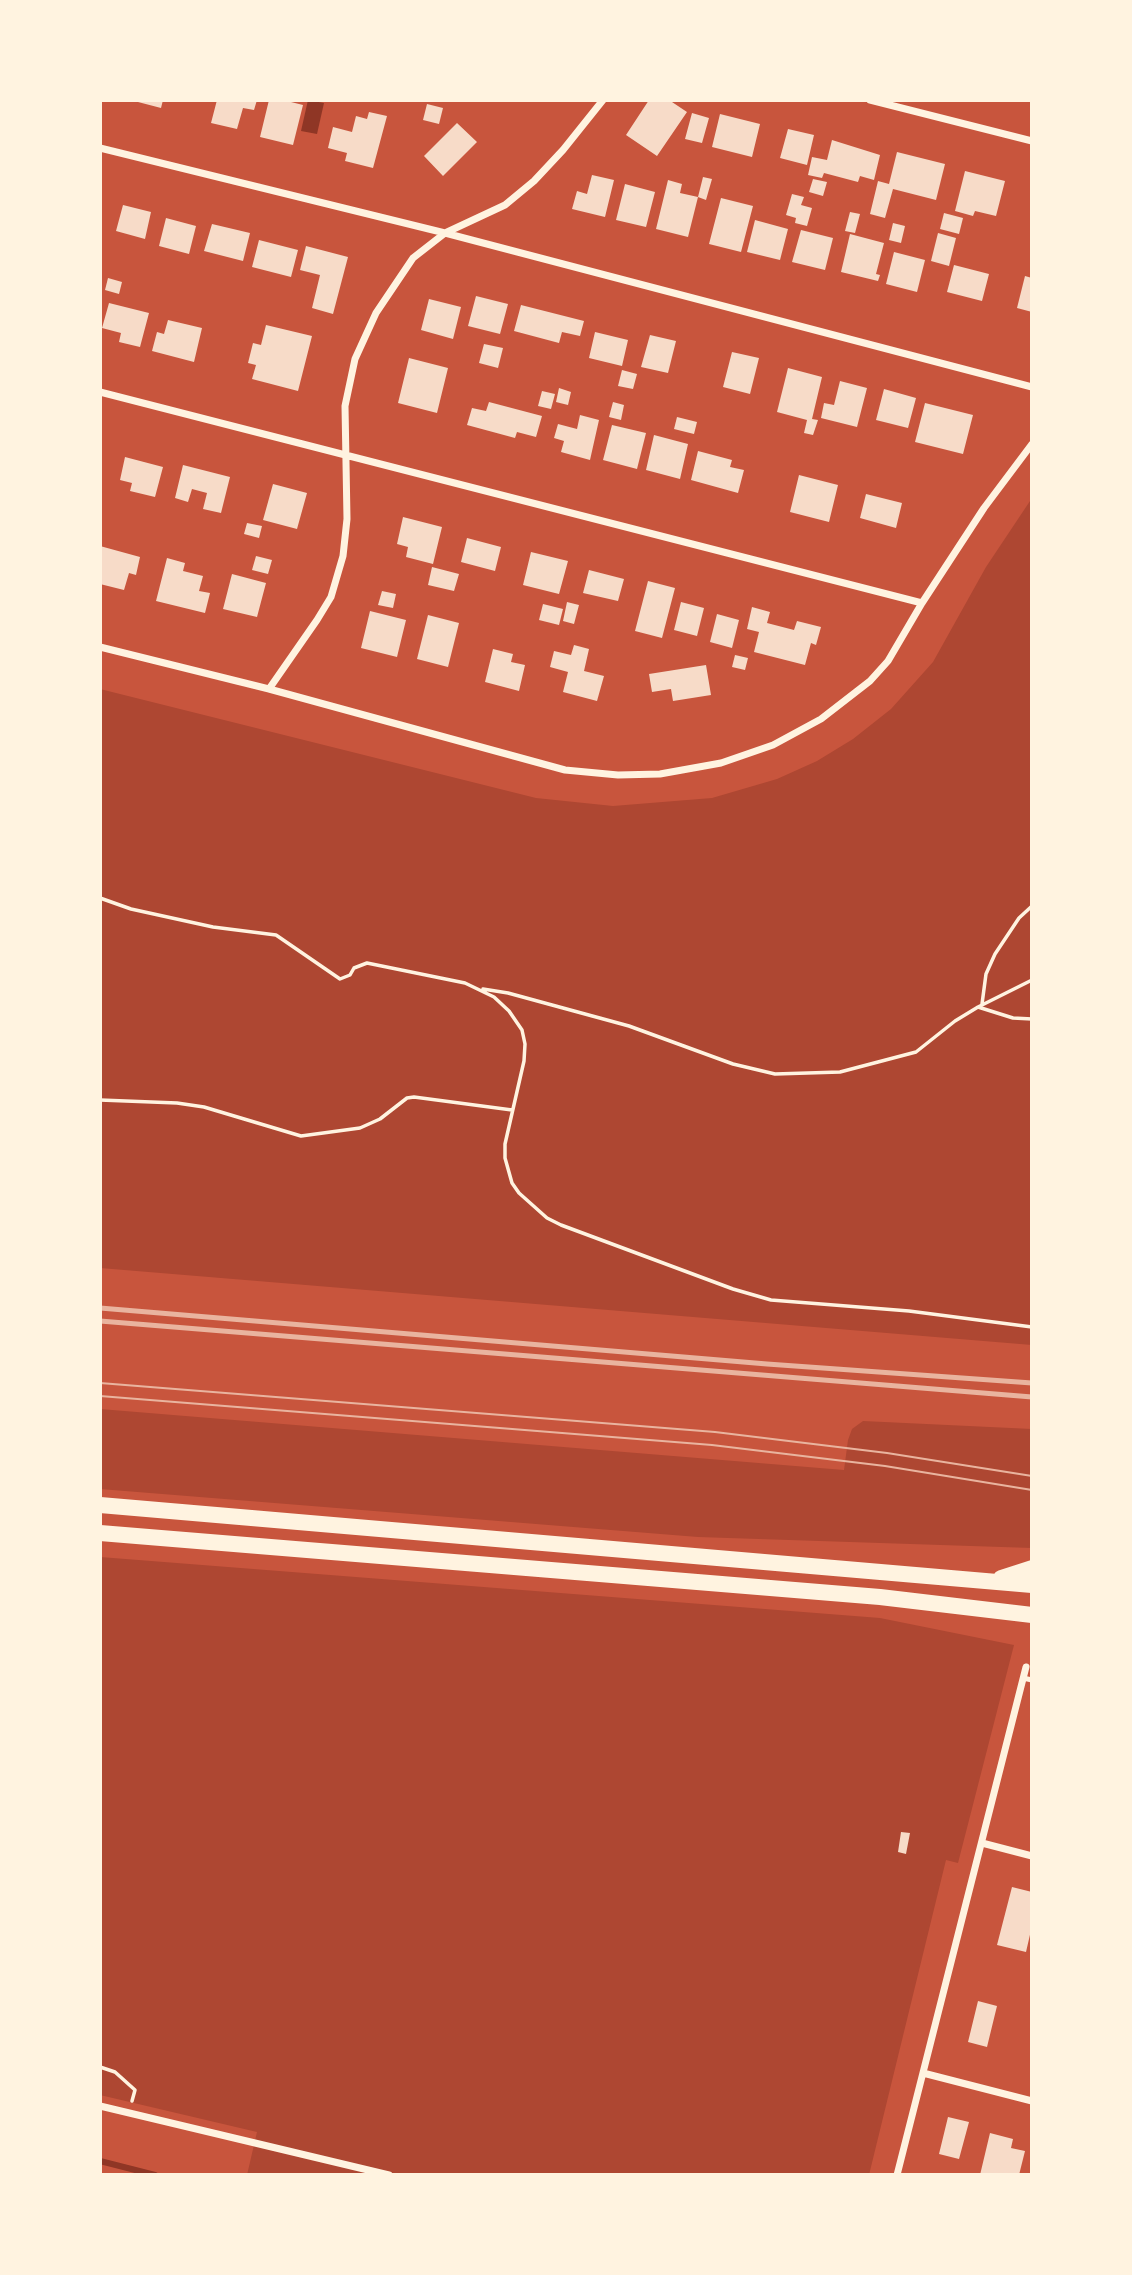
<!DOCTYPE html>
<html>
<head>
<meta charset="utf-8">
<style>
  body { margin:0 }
  #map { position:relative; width:1132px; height:2275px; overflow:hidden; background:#c8553d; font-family:"Fira Sans",sans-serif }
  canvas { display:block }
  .frame { position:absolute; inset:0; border:102px solid #fff3e0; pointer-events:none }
</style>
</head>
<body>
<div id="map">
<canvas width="1132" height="2275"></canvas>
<div class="frame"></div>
</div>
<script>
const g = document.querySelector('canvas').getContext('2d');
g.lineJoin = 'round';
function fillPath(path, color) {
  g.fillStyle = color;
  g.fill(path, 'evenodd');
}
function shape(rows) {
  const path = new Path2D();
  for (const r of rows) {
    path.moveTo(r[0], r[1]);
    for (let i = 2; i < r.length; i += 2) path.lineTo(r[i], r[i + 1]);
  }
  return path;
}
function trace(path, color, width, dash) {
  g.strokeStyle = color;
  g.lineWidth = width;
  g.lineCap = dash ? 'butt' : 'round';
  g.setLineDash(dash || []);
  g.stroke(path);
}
const green = shape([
  [1032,498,1032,1345,100,1268,100,689,536,798,613,806,712,798,777,779,817,761,853,739,891,709,933,662,986,567],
  [100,1409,844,1470,848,1440,852,1429,863,1421,1032,1429,1032,1548,698,1537,100,1489],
  [100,1557,880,1618,1014,1645,958,1863,946,1860,869,2175,247,2175,257,2132,100,2095]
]);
const water = shape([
  [308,100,324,103,317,134,301,131]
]);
const stream = shape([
  [100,2161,155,2175]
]);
const building = shape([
  [139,100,163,100,161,108,138,102],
  [217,100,257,100,254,110,243,108,237,129,211,123],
  [269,100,283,100,303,105,293,145,260,137],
  [649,100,669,100,687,112,657,156,626,135],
  [427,104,443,108,439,124,423,120],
  [369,112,387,116,373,168,345,161,347,153,328,148,333,127,352,132,356,116,367,119],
  [692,113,709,118,702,143,685,139],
  [720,114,760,124,752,157,712,147],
  [457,123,477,142,443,176,424,156],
  [788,129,814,135,807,165,780,158],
  [832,140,880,155,874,180,860,176,858,182,824,173,822,178,808,175,812,157,827,160],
  [897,152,945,164,936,200,893,189,885,218,870,214,878,181,889,184],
  [965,171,1005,181,996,216,975,211,973,216,955,211],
  [592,175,614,180,605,217,572,209,577,191,587,194],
  [703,177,712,179,706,200,698,197,688,237,656,229,668,180,682,184,680,193,698,197],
  [813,179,827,182,823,196,809,192],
  [625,184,655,192,646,227,616,220],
  [792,194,804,197,801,205,812,208,807,226,795,223,796,218,786,215],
  [721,198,753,206,741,252,709,244],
  [123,205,151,212,145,239,116,231],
  [850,212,860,214,855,233,845,231],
  [944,213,963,218,959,234,940,229],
  [166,218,196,226,189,254,159,246],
  [755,220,788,229,780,260,747,252],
  [893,223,905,226,901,243,889,240],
  [212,224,250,233,243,261,204,251],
  [801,230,833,238,825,270,792,262],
  [938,233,956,238,949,266,931,261],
  [850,234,884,243,876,274,880,275,878,281,841,272],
  [259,240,298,250,291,277,252,267],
  [306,246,348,257,333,314,312,308,320,275,300,270],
  [894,252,925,260,917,292,886,284],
  [954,265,989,274,982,301,947,292],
  [1025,276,1032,278,1032,312,1017,308],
  [108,278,122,282,119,294,105,290],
  [476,296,508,304,500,334,468,326],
  [429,299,461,307,453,339,421,330],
  [109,303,149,313,140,347,119,342,121,333,102,328],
  [521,305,584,321,580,336,562,332,559,343,514,331],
  [168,320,202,328,194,362,152,351,157,332,164,334],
  [266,325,312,336,298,391,252,379,256,365,248,363,253,343,261,345],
  [595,332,628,340,622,366,589,358],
  [650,335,676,341,668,373,641,367],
  [484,344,503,348,498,368,479,363],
  [732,352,759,358,750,394,723,387],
  [409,358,448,368,437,413,398,403],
  [788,368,822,377,812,419,818,420,813,435,804,433,807,420,777,412],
  [622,370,637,374,633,389,618,386],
  [840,381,867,388,857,427,821,418,824,403,834,405],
  [559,388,571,392,568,405,556,402],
  [884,389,916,398,908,428,876,420],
  [542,391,555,394,551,409,538,406],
  [489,402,542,416,536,437,517,432,515,438,467,425,472,408,486,411],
  [613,402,624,405,621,420,609,417],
  [925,403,973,415,963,454,915,442],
  [580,415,599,420,590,460,561,452,564,441,554,438,558,424,577,429],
  [677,417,697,422,694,434,674,429],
  [612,425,646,433,637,469,603,460],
  [654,435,688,444,680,479,646,470],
  [698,451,732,460,730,467,744,470,738,493,691,480],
  [125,457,163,467,155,497,130,491,132,483,120,480],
  [183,465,230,477,221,513,203,509,207,493,192,489,188,502,175,498],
  [799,475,838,485,829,522,790,512],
  [273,484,307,493,297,529,263,520],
  [866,494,902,503,896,528,860,518],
  [403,517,442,527,433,564,406,557,408,547,397,544],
  [247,523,262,526,259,538,244,534],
  [467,538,501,547,495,571,461,562],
  [100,546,140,557,136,575,129,573,124,590,100,584],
  [531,552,568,561,559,594,523,585],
  [256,556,272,560,268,574,252,570],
  [167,558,185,563,183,571,203,576,199,591,210,593,205,613,156,601],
  [432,567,459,574,454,591,428,585],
  [589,570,624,579,618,601,583,593],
  [232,574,266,583,257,617,223,609],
  [648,581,675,588,662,638,635,631],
  [382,591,396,594,393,608,378,605],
  [567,602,579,605,574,624,563,621],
  [681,602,704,608,697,636,674,630],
  [543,604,563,609,559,625,539,620],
  [752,607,770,612,767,623,794,630,797,621,821,627,816,645,811,643,805,665,754,652,759,632,747,629],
  [370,611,406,620,397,657,361,648],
  [717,614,739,620,732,648,710,642],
  [428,615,459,623,448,667,417,659],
  [574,645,589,649,584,671,604,676,597,701,563,692,568,672,550,667,554,651,571,655],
  [493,649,513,654,511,662,525,665,519,691,485,682],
  [735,655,748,658,745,670,732,667],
  [706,665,711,695,673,701,671,689,652,692,649,674],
  [901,1832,910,1833,906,1854,898,1852],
  [1012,1887,1032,1892,1032,1926,1026,1952,997,1945],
  [978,2001,997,2006,987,2047,968,2042],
  [948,2117,969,2122,959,2159,939,2154],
  [990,2133,1013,2139,1011,2148,1025,2151,1019,2175,980,2175]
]);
const path = shape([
  [100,898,131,909,213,927,276,935,340,979,350,975,354,968,367,963,465,983,494,997,509,1011,522,1030,525,1044,524,1061,505,1144,505,1158,512,1183,519,1193,547,1218,561,1225,733,1289,771,1300,909,1311,1032,1327],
  [483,989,508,993,629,1026,733,1064,775,1074,840,1072,916,1052,955,1021,978,1007,1032,980],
  [982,1004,986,974,995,954,1019,918,1032,906],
  [978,1007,1013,1018,1032,1019],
  [100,1100,177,1103,204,1107,301,1136,360,1128,380,1119,407,1098,414,1097,512,1110],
  [100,2067,115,2072,135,2090,132,2101]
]);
const service = shape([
  [1023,1678,1032,1680]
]);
const minor = shape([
  [870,100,1032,141],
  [100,148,445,233,1032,387],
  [100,392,922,603],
  [100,647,269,689,565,770,618,775,660,774,721,763,773,745,821,719,870,681,888,661,922,603,984,508,1032,444],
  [269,689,317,620,331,597,343,556,347,519,345,406,355,359,376,313,413,258,445,233,505,205,534,181,563,150,603,100],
  [982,1843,1032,1856],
  [923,2073,1032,2101],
  [100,2106,389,2175],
  [897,2175,1026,1667]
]);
const trunk = shape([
  [100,1505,1032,1585],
  [100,1533,880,1597,1032,1615],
  [1001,1578,1032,1568]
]);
const tram = shape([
  [100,1383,715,1432,887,1453,1032,1476],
  [100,1396,712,1445,885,1466,1032,1490]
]);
const rail = shape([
  [100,1308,767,1364,1032,1383],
  [100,1321,1032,1397]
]);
fillPath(green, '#ae4732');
fillPath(water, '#8f3625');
trace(stream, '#8f3625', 6);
fillPath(building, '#f7dbc8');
trace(path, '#fff3e0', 3.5);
trace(service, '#fff3e0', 5);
trace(minor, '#fff3e0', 7);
trace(trunk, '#fff3e0', 16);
trace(tram, '#e9b49f', 2);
trace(rail, '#e9b49f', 5);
</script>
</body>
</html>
